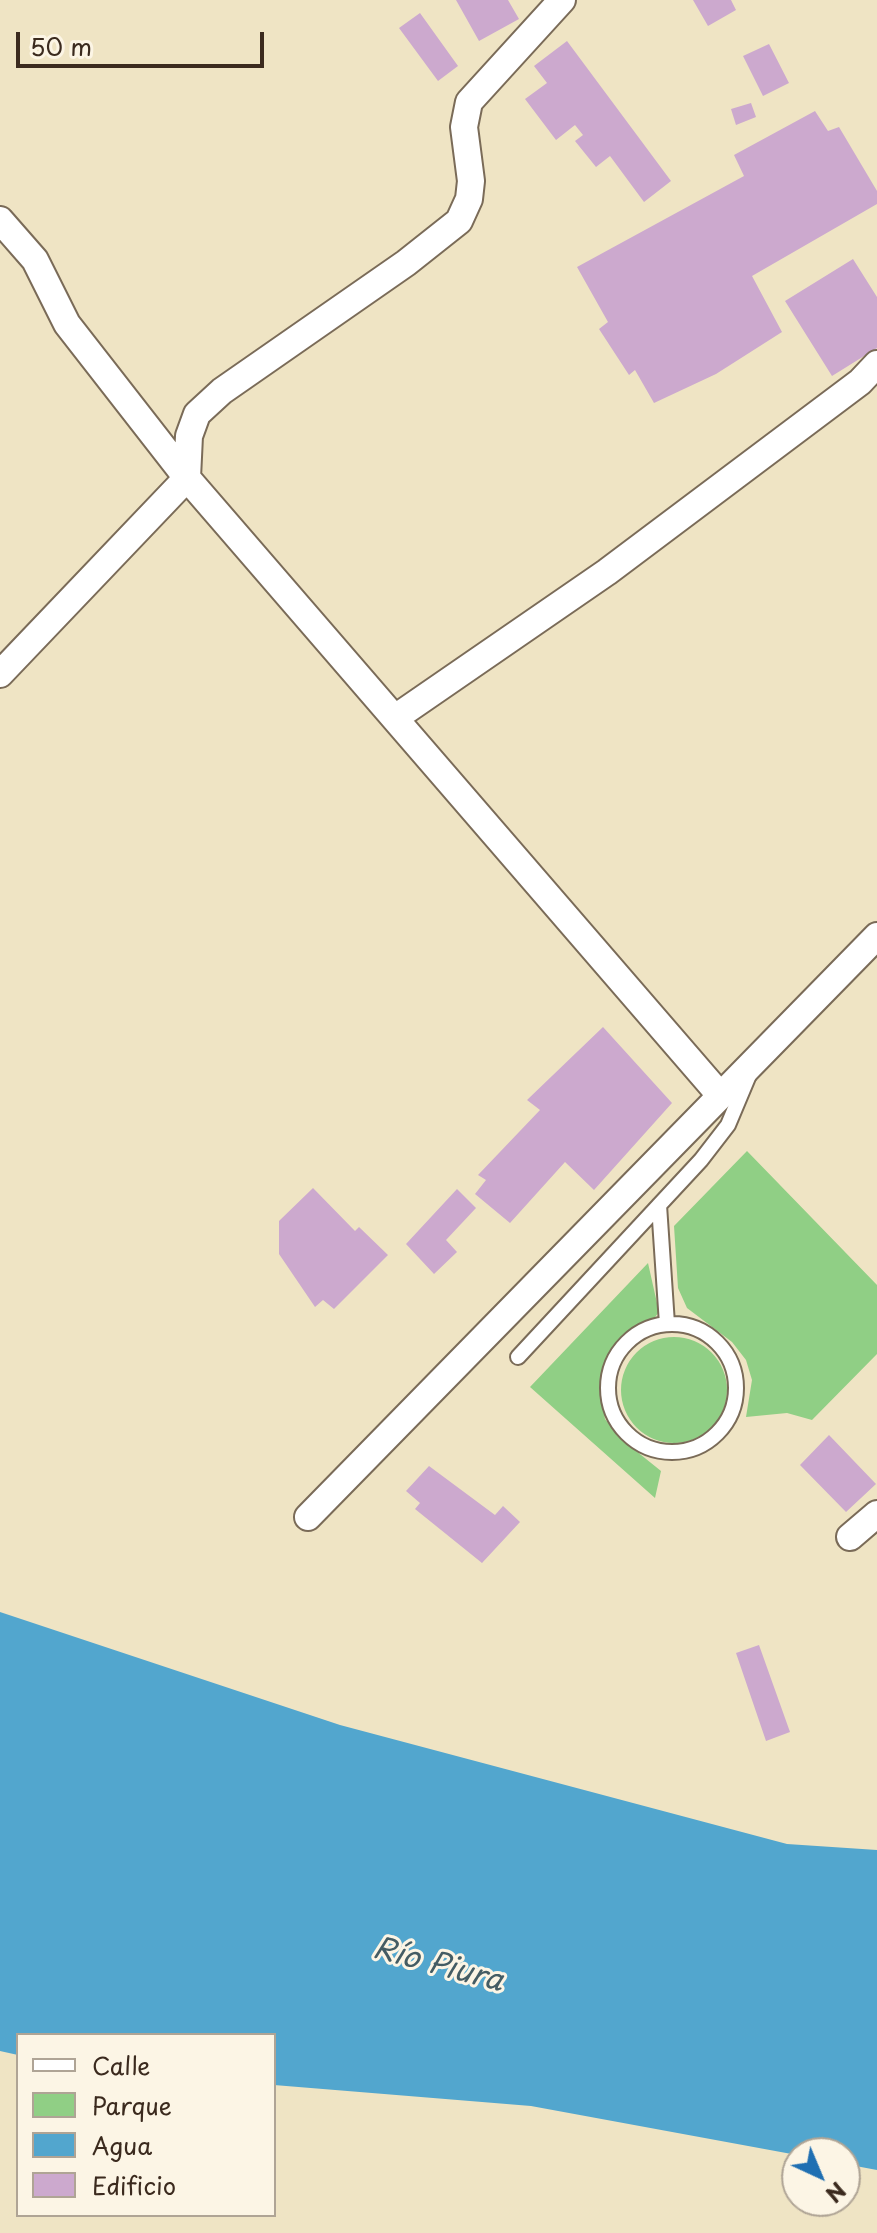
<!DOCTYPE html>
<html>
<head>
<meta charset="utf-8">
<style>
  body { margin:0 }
  #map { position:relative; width:877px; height:2233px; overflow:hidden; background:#efe4c4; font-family:"Playpen Sans",sans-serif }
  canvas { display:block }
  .legend { position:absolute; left:16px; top:2033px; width:260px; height:184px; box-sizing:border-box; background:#fcf5e5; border:2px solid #afa495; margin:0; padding:10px 14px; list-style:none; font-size:24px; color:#3b2a1e }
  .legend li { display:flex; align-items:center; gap:16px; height:40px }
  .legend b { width:40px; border:2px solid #afa495 }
  .north { position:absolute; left:781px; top:2137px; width:80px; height:80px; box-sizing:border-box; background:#fcf5e5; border:2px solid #afa495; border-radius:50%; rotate:136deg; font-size:22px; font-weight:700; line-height:32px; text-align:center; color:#3b2a1e }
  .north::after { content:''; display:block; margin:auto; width:28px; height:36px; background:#1f6fb2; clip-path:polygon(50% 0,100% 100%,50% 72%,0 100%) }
  .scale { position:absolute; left:16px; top:32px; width:248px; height:36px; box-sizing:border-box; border:4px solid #3b2a1e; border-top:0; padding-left:10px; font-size:24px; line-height:28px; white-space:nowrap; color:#3b2a1e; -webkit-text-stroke:6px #fcf5e5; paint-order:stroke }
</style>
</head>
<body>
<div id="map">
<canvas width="877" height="2233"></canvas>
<ul class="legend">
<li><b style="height:10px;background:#fff"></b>Calle</li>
<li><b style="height:22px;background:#90cf85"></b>Parque</li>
<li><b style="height:22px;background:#52a6ce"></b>Agua</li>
<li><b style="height:22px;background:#cca9ce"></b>Edificio</li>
</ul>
<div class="north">N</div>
<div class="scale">50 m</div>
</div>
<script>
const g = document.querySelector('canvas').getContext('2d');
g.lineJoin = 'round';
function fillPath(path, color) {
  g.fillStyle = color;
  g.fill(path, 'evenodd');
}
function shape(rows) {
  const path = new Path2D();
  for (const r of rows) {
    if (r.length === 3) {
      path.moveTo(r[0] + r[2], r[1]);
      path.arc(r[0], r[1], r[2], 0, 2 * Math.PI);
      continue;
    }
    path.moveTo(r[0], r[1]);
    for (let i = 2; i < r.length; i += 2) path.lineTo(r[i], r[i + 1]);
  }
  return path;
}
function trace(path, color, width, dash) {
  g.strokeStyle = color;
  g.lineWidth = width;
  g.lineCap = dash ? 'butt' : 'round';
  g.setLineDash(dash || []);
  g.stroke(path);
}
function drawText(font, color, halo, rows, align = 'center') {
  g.font = font + ' "Playpen Sans",sans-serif';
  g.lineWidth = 6;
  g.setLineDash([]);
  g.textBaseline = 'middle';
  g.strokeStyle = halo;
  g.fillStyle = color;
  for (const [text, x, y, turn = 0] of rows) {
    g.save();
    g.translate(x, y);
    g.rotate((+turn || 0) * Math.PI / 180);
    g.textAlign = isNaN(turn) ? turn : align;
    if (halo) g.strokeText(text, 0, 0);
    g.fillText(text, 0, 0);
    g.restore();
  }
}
const green = shape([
  [747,1151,877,1285,877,1354,812,1420,787,1413,746,1417,752,1380,746,1360,732,1342,687,1308,678,1288,674,1226],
  [648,1263,659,1312,652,1321,633,1329,613,1351,600,1389,605,1419,620,1438,661,1471,655,1498,530,1387],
  [674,1390,53]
]);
const water = shape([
  [0,1612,340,1725,787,1844,877,1850,877,2170,845,2164,845,2153,797,2155,531,2106,274,2085,274,2035,18,2035,18,2055,0,2051]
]);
const building = shape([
  [456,0,508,0,519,19,479,41],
  [693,0,731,0,736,10,708,26],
  [420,13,458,66,438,81,399,28],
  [567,41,671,181,644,202,610,156,596,167,575,141,583,135,575,125,556,140,525,99,547,83,534,66],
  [769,44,789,83,763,96,743,56],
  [751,103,756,117,736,125,731,109],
  [815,111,828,131,839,127,877,191,877,204,752,276,782,332,716,374,654,403,635,370,629,375,599,329,608,322,577,267,744,176,734,155],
  [853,259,877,297,877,348,832,376,785,301],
  [603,1027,672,1103,594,1190,565,1162,510,1223,475,1194,486,1180,478,1175,540,1110,527,1100],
  [313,1188,355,1231,359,1227,388,1255,334,1309,323,1300,315,1307,279,1254,279,1221],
  [457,1189,476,1208,446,1240,457,1252,434,1274,406,1244],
  [829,1435,876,1484,846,1512,800,1465],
  [429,1466,495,1515,503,1506,520,1522,482,1563,415,1509,420,1503,406,1491],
  [759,1645,790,1732,766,1741,736,1653]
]);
const service = shape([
  [659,1205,667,1324],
  [672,1388,64],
  [518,1357,701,1160,728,1125,749,1075]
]);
const minor = shape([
  [0,220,35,260,67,324,187,478,720,1095],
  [0,674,187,478,189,436,197,414,222,391,406,263,459,221,469,199,471,181,464,127,469,102,562,0],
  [395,718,607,572,860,382,877,364],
  [308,1517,877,936],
  [850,1537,877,1514]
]);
const waterNames = [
  ["Río Piura",438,1966,15]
];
fillPath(green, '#90cf85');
fillPath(water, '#52a6ce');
fillPath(building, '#cca9ce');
trace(service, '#7a6b58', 18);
trace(minor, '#7a6b58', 30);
trace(service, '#fff', 14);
trace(minor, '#fff', 26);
drawText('italic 30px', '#445c64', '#fcf5e5', waterNames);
</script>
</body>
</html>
